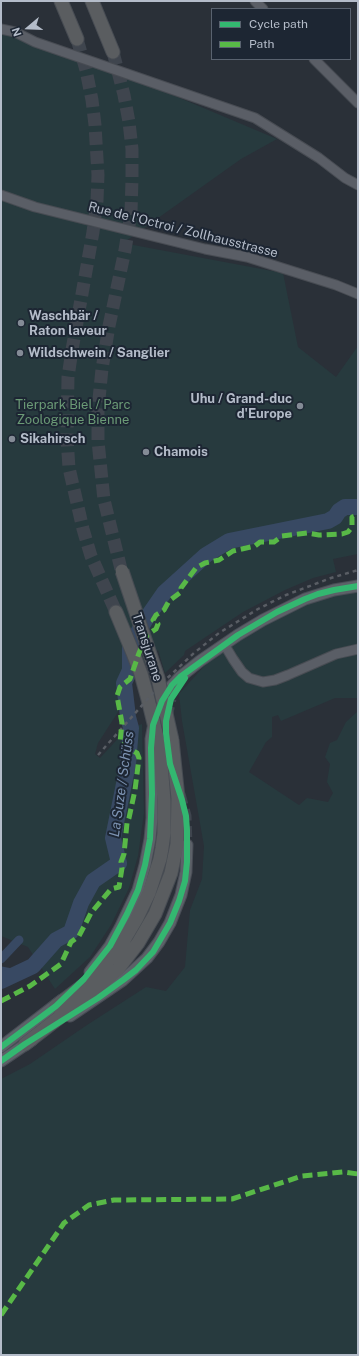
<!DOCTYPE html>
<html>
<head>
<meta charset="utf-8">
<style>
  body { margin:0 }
  #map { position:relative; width:359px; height:1356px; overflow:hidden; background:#2a3038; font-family:"Public Sans",sans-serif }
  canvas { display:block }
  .frame { position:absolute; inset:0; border:2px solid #b4bcc9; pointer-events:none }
  .legend { position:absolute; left:211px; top:8px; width:140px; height:52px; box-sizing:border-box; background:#1d2633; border:1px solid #59626f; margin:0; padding:5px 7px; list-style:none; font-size:12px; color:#b4bcc9 }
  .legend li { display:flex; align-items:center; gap:8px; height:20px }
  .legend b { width:20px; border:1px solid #59626f }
  .north { position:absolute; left:8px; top:8px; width:40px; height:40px; -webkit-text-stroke:3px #1d2633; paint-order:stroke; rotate:251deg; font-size:11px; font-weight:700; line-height:16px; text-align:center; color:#b4bcc9 }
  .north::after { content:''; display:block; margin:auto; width:14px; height:18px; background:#b4bcc9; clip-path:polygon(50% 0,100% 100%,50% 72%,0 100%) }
</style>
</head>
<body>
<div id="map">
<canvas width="359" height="1356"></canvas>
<div class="frame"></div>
<ul class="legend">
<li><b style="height:5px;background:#33b770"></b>Cycle path</li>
<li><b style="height:5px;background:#58b947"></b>Path</li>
</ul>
<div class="north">N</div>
</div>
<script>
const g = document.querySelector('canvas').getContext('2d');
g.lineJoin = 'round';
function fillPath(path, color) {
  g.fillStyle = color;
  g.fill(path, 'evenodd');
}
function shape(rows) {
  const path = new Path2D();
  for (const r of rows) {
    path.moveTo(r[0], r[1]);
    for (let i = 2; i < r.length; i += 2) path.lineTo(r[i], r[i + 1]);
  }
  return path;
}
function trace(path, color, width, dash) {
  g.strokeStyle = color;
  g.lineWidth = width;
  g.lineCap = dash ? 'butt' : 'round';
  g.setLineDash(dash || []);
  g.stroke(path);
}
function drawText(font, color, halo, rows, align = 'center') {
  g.font = font + ' "Public Sans",sans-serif';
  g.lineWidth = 4;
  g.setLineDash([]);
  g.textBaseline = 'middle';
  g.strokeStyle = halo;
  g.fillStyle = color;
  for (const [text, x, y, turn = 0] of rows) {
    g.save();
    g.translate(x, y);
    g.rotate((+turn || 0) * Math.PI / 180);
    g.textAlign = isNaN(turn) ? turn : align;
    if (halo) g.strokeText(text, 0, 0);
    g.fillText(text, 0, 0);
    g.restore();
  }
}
const green = shape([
  [1,24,130,77,277,139,241,159,123,243,283,273,298,347,336,377,358,346,358,554,333,559,336,572,313,578,285,590,243,612,185,651,184,655,165,673,158,650,136,673,120,709,98,743,95,754,100,758,126,730,142,724,144,813,138,856,129,888,111,925,90,957,55,989,28,947,1,936],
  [358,586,358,698,335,698,281,721,278,715,272,717,272,737,266,742,249,772,299,805,307,798,328,802,333,793,327,782,330,764,325,757,330,743,337,740,346,722,358,711,358,1355,1,1355,1,1079,30,1064,87,1025,146,987,166,991,185,967,190,910,202,879,204,846,182,721,179,694,224,644,277,612]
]);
const canal = shape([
  [1,959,19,940],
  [1,971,17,974]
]);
const river = shape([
  [1,981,33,966,56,940,71,932,81,903,93,881,119,863,113,838,128,764,131,728,128,717,124,683,130,670,130,648,134,639,146,619,164,593,206,555,229,541,328,521,335,517,339,511,345,507,358,507]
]);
const majorTunnel = shape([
  [167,717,171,699],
  [180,794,186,816,187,845]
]);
const highwayTunnel = shape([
  [77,39,86,70,92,100,95,125,98,175,97,201,93,232,72,350,68,377,67,438,69,468,83,529,91,556,116,612],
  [113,52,124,95,129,122,132,149,132,179,131,213,125,250,109,326,102,369,98,409,98,441,104,500,121,569]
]);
const minor = shape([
  [255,1,263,9],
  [1,29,15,32,35,42,255,118,319,158,345,178,358,185],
  [314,59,358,103],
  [1,195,35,207,205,249,247,257,336,285,358,294],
  [224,644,233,659,242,672,249,678,263,682,275,680,288,675,336,654,358,649]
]);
const major = shape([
  [90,972,110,946,120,928,138,890,145,865,150,839,152,818,151,739,155,718,168,690,180,677,200,661,238,635,263,620,305,599,334,590,358,586],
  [70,1016,123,980,147,958,159,942,170,923,181,895,186,872,187,845],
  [1,1047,62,1000],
  [1,1061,32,1040]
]);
const highway = shape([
  [61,1,77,39],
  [92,1,113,52],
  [56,1006,84,985,95,975,113,955,124,940,137,918,149,893,160,859,162,848,164,833,164,801,161,763,157,736,149,703,141,674,133,653,116,612],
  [25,1044,87,996,118,969,138,943,155,914,171,873,177,844,178,798,172,740]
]);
const rail = shape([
  [98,755,161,684,194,653,219,633,258,609,286,595,331,578,358,570]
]);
const highwayBridge = shape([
  [122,571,158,678,172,740]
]);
const quiet = shape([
  [1,1001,30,986,61,964,71,942,79,936,91,913,111,889,119,887,122,868,121,862,124,854,127,823,129,818,135,790,139,758,137,753,121,744,120,742,122,723,117,696,120,687,130,679,139,653,147,635,156,629,158,624,153,620,156,615,164,610,169,601,181,592,181,588,196,568,205,563,219,560,233,551,255,546,260,542,274,542,282,536,307,533,319,535,342,534,348,532,352,527,352,517,358,515],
  [1,1315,64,1223,89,1205,114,1200,232,1199,302,1176,343,1172,358,1174]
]);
const cycleway = shape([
  [1,1047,56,1006,84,979,110,946,127,914,138,890,145,865,150,839,152,794,151,748,153,725,162,701,172,685,180,677,238,635,277,612,305,599,318,594,334,590,358,586],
  [1,1061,25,1044,98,998,123,980,136,970,153,952,170,923,179,901,185,881,187,862,187,830,186,816,182,800,170,764,166,733,166,721,171,699,185,678]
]);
const markers = [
  [21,323,4,"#848b96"],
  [20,353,4,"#848b96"],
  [300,406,4,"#848b96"],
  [12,439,4,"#848b96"],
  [146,452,4,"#848b96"]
];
const streetNames = [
  ["Rue de l'Octroi / Zollhausstrasse",183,230,14],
  ["Transjurane",147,647,72]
];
const poiNames = [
  ["Waschbär /",29,316],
  ["Raton laveur",29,331],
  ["Wildschwein / Sanglier",28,353],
  ["Uhu / Grand-duc",292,399,"right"],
  ["d'Europe",292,414,"right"],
  ["Sikahirsch",20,439],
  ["Chamois",154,452]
];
const parkNames = [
  ["Tierpark Biel / Parc",73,405],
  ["Zoologique Bienne",73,420]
];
const waterNames = [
  ["La Suze / Schüss",122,784,-82]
];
fillPath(green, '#273a3e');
trace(canal, '#384963', 9);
trace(river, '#384963', 16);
trace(majorTunnel, '#3f454e', 11, [11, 5.5]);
trace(highwayTunnel, '#3f454e', 13, [13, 6]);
trace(minor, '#484c53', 11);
trace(major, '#484c55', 13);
trace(highway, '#474c53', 15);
trace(minor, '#5a5e66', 9);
trace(major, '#5c6168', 11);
trace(highway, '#5a5d60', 13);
trace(rail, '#595d64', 2.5, [4, 4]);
trace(highwayBridge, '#474c53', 15, []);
trace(highwayBridge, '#5a5d60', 13);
trace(quiet, '#58b947', 5, [10, 5]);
trace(cycleway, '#33b770', 6);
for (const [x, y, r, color] of markers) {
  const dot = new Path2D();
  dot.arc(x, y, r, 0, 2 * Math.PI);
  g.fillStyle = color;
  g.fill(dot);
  trace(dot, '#1d2633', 1.5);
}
drawText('13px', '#b4bcc9', '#1d2633', streetNames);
drawText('bold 13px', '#b4bcc9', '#1d2633', poiNames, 'left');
drawText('13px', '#6b9a76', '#1d2633', parkNames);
drawText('italic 14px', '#7c92b1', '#1d2633', waterNames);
</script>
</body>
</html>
